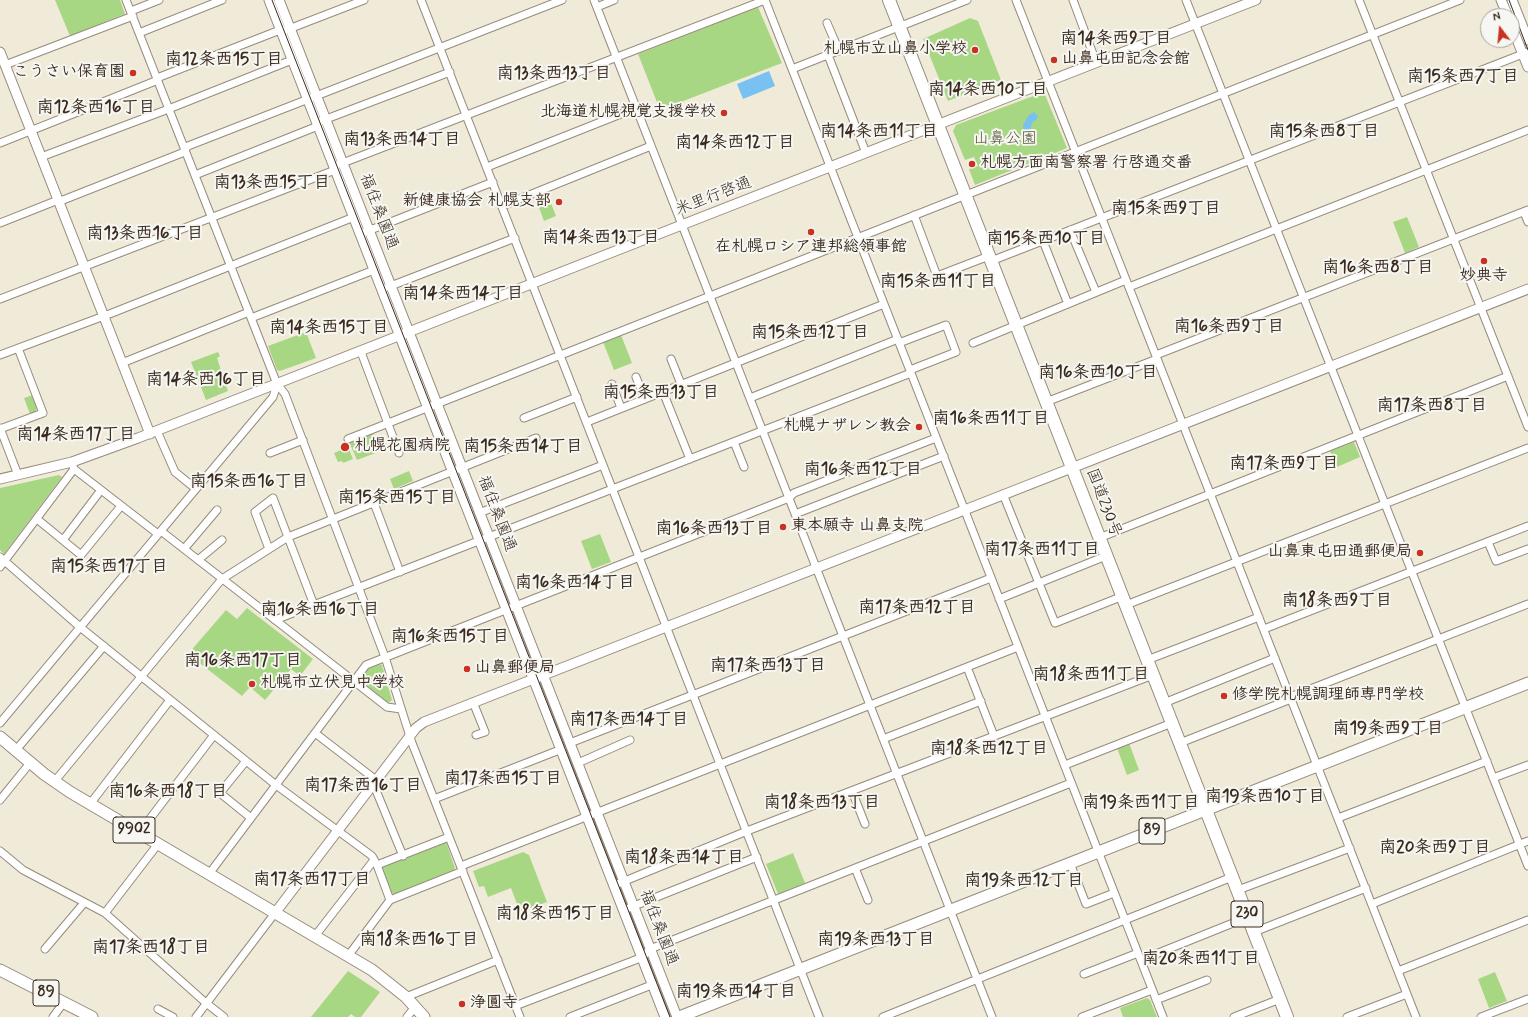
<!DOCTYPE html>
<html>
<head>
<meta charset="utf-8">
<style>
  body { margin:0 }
  #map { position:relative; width:1528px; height:1017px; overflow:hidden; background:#f0ebd9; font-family:Mynerve,sans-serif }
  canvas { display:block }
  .north { position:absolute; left:1480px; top:8px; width:40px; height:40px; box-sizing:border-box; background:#f6f6f2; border:1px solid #aba49d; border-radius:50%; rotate:344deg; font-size:11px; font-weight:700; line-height:16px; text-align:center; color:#3b2a1e }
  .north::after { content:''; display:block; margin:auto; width:14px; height:18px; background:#c8321e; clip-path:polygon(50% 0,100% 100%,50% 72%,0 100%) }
</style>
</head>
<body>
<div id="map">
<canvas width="1528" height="1017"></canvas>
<div class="north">N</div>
</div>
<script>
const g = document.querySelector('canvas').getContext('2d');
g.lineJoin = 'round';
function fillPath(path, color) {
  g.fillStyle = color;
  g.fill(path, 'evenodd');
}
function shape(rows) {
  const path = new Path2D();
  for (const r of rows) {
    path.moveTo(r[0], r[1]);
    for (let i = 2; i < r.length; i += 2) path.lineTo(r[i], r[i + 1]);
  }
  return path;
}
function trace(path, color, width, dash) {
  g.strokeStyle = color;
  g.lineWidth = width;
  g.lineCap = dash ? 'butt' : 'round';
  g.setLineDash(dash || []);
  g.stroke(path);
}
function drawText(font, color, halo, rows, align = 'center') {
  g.font = font + ' Mynerve,"Klee One",sans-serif';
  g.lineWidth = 4;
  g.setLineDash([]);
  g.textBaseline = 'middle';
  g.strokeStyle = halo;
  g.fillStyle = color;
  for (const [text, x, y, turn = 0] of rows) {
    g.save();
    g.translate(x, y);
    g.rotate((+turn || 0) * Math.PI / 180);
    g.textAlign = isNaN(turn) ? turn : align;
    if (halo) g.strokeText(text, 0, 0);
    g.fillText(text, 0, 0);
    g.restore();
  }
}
const green = shape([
  [55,0,120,0,125,14,70,36],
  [758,7,782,63,660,110,638,54],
  [970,18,978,21,1001,80,948,101,923,39],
  [1044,92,1067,148,975,185,969,169,978,166,974,157,965,160,953,131,956,125],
  [547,193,556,216,544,221,535,197],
  [1407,217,1419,247,1405,253,1393,222],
  [306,332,316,358,280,371,277,370,268,346],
  [621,335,632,363,614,370,603,342],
  [218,352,220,356,217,358,228,391,206,400,191,362],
  [33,395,37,408,35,412,30,414,24,398],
  [373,433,381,451,357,460,349,442],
  [1354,442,1360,457,1337,467,1330,451],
  [348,447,353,459,343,463,342,461,338,462,334,453],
  [409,471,413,481,394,489,390,479],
  [59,475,62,477,4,554,0,550,0,488],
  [600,534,611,562,592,569,581,541],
  [247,608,313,659,300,676,291,669,265,700,250,687,242,696,188,654,226,610,237,619],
  [379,664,382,665,392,700,388,703,361,681,360,679,368,668],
  [1129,743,1139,770,1127,775,1117,748],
  [446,842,455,868,454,870,394,894,391,893,382,870,383,867],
  [523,852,529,855,547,902,520,912,511,888,488,897,484,886,479,887,473,871],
  [793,853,805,883,778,894,766,864],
  [348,971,380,992,361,1017,355,1017,351,1014,348,1017,311,1017],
  [1495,972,1507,1001,1489,1008,1478,979],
  [1147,998,1150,1000,1157,1017,1123,1017,1120,1008]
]);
const water = shape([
  [769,71,775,86,743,99,737,84],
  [1034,112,1038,116,1037,119,1032,123,1028,137,1024,133,1023,125,1029,115]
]);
const minor = shape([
  [126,0,277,384,285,394,385,657,412,743,520,1017],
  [421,0,819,1017],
  [594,0,992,1017],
  [1016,0,1416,1017],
  [1073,0,1096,62],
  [1186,0,1528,866],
  [1359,0,1528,427],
  [597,7,614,0],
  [131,11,159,0],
  [827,23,839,51],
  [281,32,364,0],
  [139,33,222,0],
  [828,55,866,153],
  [5,65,133,16],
  [792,69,967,0],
  [157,78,280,30],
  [321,121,450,72],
  [0,143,158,80],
  [41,157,166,110,292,60],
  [340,164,765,0,1163,1017],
  [487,167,636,108],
  [195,175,318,126],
  [58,202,182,153,188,146,562,0],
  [502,206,651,146],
  [1524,212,1528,222],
  [914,215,937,276,989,256],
  [0,223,58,200],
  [1070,230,1096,292],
  [360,234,493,182],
  [1043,241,1068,304],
  [991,261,1528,52],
  [388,287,515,238],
  [1129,287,1528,130],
  [0,299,335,170],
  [251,318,374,270],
  [899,343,946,325,956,352,910,370],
  [973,343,1126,280],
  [361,352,399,453],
  [0,355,112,313,354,217],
  [1156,355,1528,210],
  [671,359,681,384],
  [122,363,249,312],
  [636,377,645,399],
  [612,384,621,408],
  [663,392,690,459],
  [750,398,898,339],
  [1046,402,1157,359],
  [524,418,577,397],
  [587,422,884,304],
  [0,428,18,475],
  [0,429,43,413,18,348],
  [157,431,175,472,196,489],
  [348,439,1460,0],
  [734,442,744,467],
  [270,453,303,440],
  [74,469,158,534],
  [1003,494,1055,623,1123,596],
  [374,503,400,572],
  [479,513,603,465],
  [795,514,944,456],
  [37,519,81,555,121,506],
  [161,531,387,707,401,709],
  [1099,538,1508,376],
  [63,540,101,490],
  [1488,542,1496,561,1528,549],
  [184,549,217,510],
  [269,549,255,512,273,498,314,605],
  [0,557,80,627,276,785,372,856,377,865,390,900],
  [198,560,222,540],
  [0,567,74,469,72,462],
  [999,599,1106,556],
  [1126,605,1528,448],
  [275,620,911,373],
  [1264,629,1528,526],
  [1147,660,1259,617],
  [967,667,994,736],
  [1290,697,1528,604],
  [473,702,485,732,476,735],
  [1164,703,1275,658],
  [0,723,273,397,277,384],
  [315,733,376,780],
  [883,739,981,701],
  [570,743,991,578],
  [1180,743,1291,699],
  [16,750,104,646],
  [246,761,220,793,251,818],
  [578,763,630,740],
  [1065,765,1172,723],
  [1493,778,1528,765],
  [54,782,222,579,288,537,536,438],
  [373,783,403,856],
  [852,791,865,824],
  [434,799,562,749],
  [0,800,30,763],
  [90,804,170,700],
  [1338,818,1487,761],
  [139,833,214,735],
  [0,851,23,870,105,913,206,1003,224,1017],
  [1070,863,1086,904,1114,893],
  [377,865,449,837],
  [461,866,1018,647],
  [855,868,868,900],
  [209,874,366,665,789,498,794,493,936,438],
  [615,885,747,831,1153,675],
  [1238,890,1350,848],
  [1372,904,1528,841],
  [624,910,757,857],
  [105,913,158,844],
  [1254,932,1366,888],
  [315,936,374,860],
  [45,949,84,903],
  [348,956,390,900,463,871],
  [1141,960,1248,917],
  [1398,971,1528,920],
  [1084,974,1138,953],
  [406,997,498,960],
  [1156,1000,1207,980],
  [515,1006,643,957,650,949,1071,783],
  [158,1009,173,1017],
  [53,1017,64,1002],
  [196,1017,275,913],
  [407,1017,415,1007],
  [570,1017,654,984],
  [883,1017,1232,877],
  [1082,1017,1152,990],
  [1234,1017,1280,999],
  [1347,1017,1407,994],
  [1481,1017,1528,999]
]);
const tertiary = shape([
  [269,0,665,1017],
  [279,0,677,1017],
  [1501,0,1508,16],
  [1512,0,1528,40],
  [1512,27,1528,67],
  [0,52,150,434],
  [0,479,72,462,138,438,1256,0],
  [275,913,416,728,424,722,1528,289]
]);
const primary = shape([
  [0,737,44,774,70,792,372,970,406,997,424,1017],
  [0,970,92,1017],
  [679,1017,1528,683]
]);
const trunk = shape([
  [889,0,1287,1017]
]);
const tram = shape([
  [272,0,670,1017],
  [1509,0,1528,50]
]);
const markers = [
  [975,50,4,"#c8321e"],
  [1054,60,4,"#c8321e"],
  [133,73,4,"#c8321e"],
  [724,113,4,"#c8321e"],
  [972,164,4,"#c8321e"],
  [559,202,4,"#c8321e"],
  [811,232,4,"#c8321e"],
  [1484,261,4,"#c8321e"],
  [919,427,4,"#c8321e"],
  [345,447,5,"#c8321e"],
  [783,527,4,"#c8321e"],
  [1420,553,4,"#c8321e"],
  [467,669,4,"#c8321e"],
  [252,684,4,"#c8321e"],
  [1224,696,4,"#c8321e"],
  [462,1004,4,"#c8321e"]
];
const shields = [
  [134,830,42],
  [1152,831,26],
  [1247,914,32],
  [46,993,26]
];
const shieldNames = [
  ["9902",134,830],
  ["89",1152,831],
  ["230",1247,914],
  ["89",46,993]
];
const poiNames = [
  ["札幌市立山鼻小学校",967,50,"right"],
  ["山鼻屯田記念会館",1062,60],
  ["こうさい保育園",125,73,"right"],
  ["北海道札幌視覚支援学校",716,113,"right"],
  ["札幌方面南警察署 行啓通交番",980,164],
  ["新健康協会 札幌支部",551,202,"right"],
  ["在札幌ロシア連邦総領事館",811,248,"center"],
  ["妙典寺",1484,277,"center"],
  ["札幌ナザレン教会",911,427,"right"],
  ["札幌花園病院",354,447],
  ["東本願寺 山鼻支院",791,527],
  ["山鼻東屯田通郵便局",1412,553,"right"],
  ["山鼻郵便局",475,669],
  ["札幌市立伏見中学校",260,684],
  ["修学院札幌調理師専門学校",1232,696],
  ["浄圓寺",470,1004]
];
const parkNames = [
  ["山鼻公園",1005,140]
];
const streetNames = [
  ["米里行啓通",714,197,-21],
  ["福住桑園通",378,212,69],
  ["国道230号",1103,503,69],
  ["福住桑園通",496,514,69],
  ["福住桑園通",658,928,69]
];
const neighbourhoodNames = [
  ["南14条西9丁目",1116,39],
  ["南12条西15丁目",224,60],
  ["南13条西13丁目",554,74],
  ["南15条西7丁目",1463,77],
  ["南14条西10丁目",988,90],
  ["南12条西16丁目",96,108],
  ["南14条西11丁目",879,132],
  ["南15条西8丁目",1324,132],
  ["南13条西14丁目",402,140],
  ["南14条西12丁目",735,143],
  ["南13条西15丁目",272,183],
  ["南15条西9丁目",1166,209],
  ["南13条西16丁目",145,234],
  ["南14条西13丁目",601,238],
  ["南15条西10丁目",1046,239],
  ["南16条西8丁目",1378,268],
  ["南15条西11丁目",938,282],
  ["南14条西14丁目",463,294],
  ["南16条西9丁目",1229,327],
  ["南14条西15丁目",329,328],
  ["南15条西12丁目",810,333],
  ["南16条西10丁目",1098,373],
  ["南14条西16丁目",206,380],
  ["南15条西13丁目",661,393],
  ["南17条西8丁目",1432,406],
  ["南16条西11丁目",991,419],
  ["南14条西17丁目",76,435],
  ["南15条西14丁目",523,447],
  ["南17条西9丁目",1284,464],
  ["南16条西12丁目",863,470],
  ["南15条西16丁目",249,482],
  ["南15条西15丁目",397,498],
  ["南16条西13丁目",714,529],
  ["南17条西11丁目",1042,550],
  ["南15条西17丁目",109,567],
  ["南16条西14丁目",575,583],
  ["南18条西9丁目",1337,601],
  ["南17条西12丁目",917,608],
  ["南16条西16丁目",320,610],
  ["南16条西15丁目",450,637],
  ["南16条西17丁目",243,661],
  ["南17条西13丁目",768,666],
  ["南18条西11丁目",1091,675],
  ["南17条西14丁目",629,720],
  ["南19条西9丁目",1388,729],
  ["南18条西12丁目",989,749],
  ["南17条西15丁目",503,779],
  ["南17条西16丁目",363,786],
  ["南16条西18丁目",168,792],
  ["南19条西10丁目",1265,797],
  ["南18条西13丁目",822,803],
  ["南19条西11丁目",1141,803],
  ["南20条西9丁目",1435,848],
  ["南18条西14丁目",684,858],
  ["南17条西17丁目",312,880],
  ["南19条西12丁目",1024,881],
  ["南18条西15丁目",555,914],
  ["南18条西16丁目",419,940],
  ["南19条西13丁目",876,940],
  ["南17条西18丁目",151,948],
  ["南20条西11丁目",1201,959],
  ["南19条西14丁目",736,992]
];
fillPath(green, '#a8d784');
fillPath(water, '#78c1f0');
trace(minor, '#968a7c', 9);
trace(tertiary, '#968a7c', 11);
trace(primary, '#968a7c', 13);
trace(trunk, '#968a7c', 14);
trace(minor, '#fff', 7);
trace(tertiary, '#fff', 9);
trace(primary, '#fff', 11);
trace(trunk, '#fff', 12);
trace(tram, '#3b2a1e', 1);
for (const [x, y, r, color] of markers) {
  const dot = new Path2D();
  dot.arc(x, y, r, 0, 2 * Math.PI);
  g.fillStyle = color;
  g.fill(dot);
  trace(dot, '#f6f6f2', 1.5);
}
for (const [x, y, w] of shields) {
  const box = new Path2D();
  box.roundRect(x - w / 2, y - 13, w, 26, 3);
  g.fillStyle = '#f6f6f2';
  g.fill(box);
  trace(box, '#3b2a1e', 1);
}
drawText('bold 15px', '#3b2a1e', null, shieldNames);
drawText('bold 16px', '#3b2a1e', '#f6f6f2', poiNames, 'left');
drawText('16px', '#565538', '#f6f6f2', parkNames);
drawText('16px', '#3b2a1e', '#f6f6f2', streetNames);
drawText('bold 17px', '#3b2a1e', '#f6f6f2', neighbourhoodNames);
</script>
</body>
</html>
